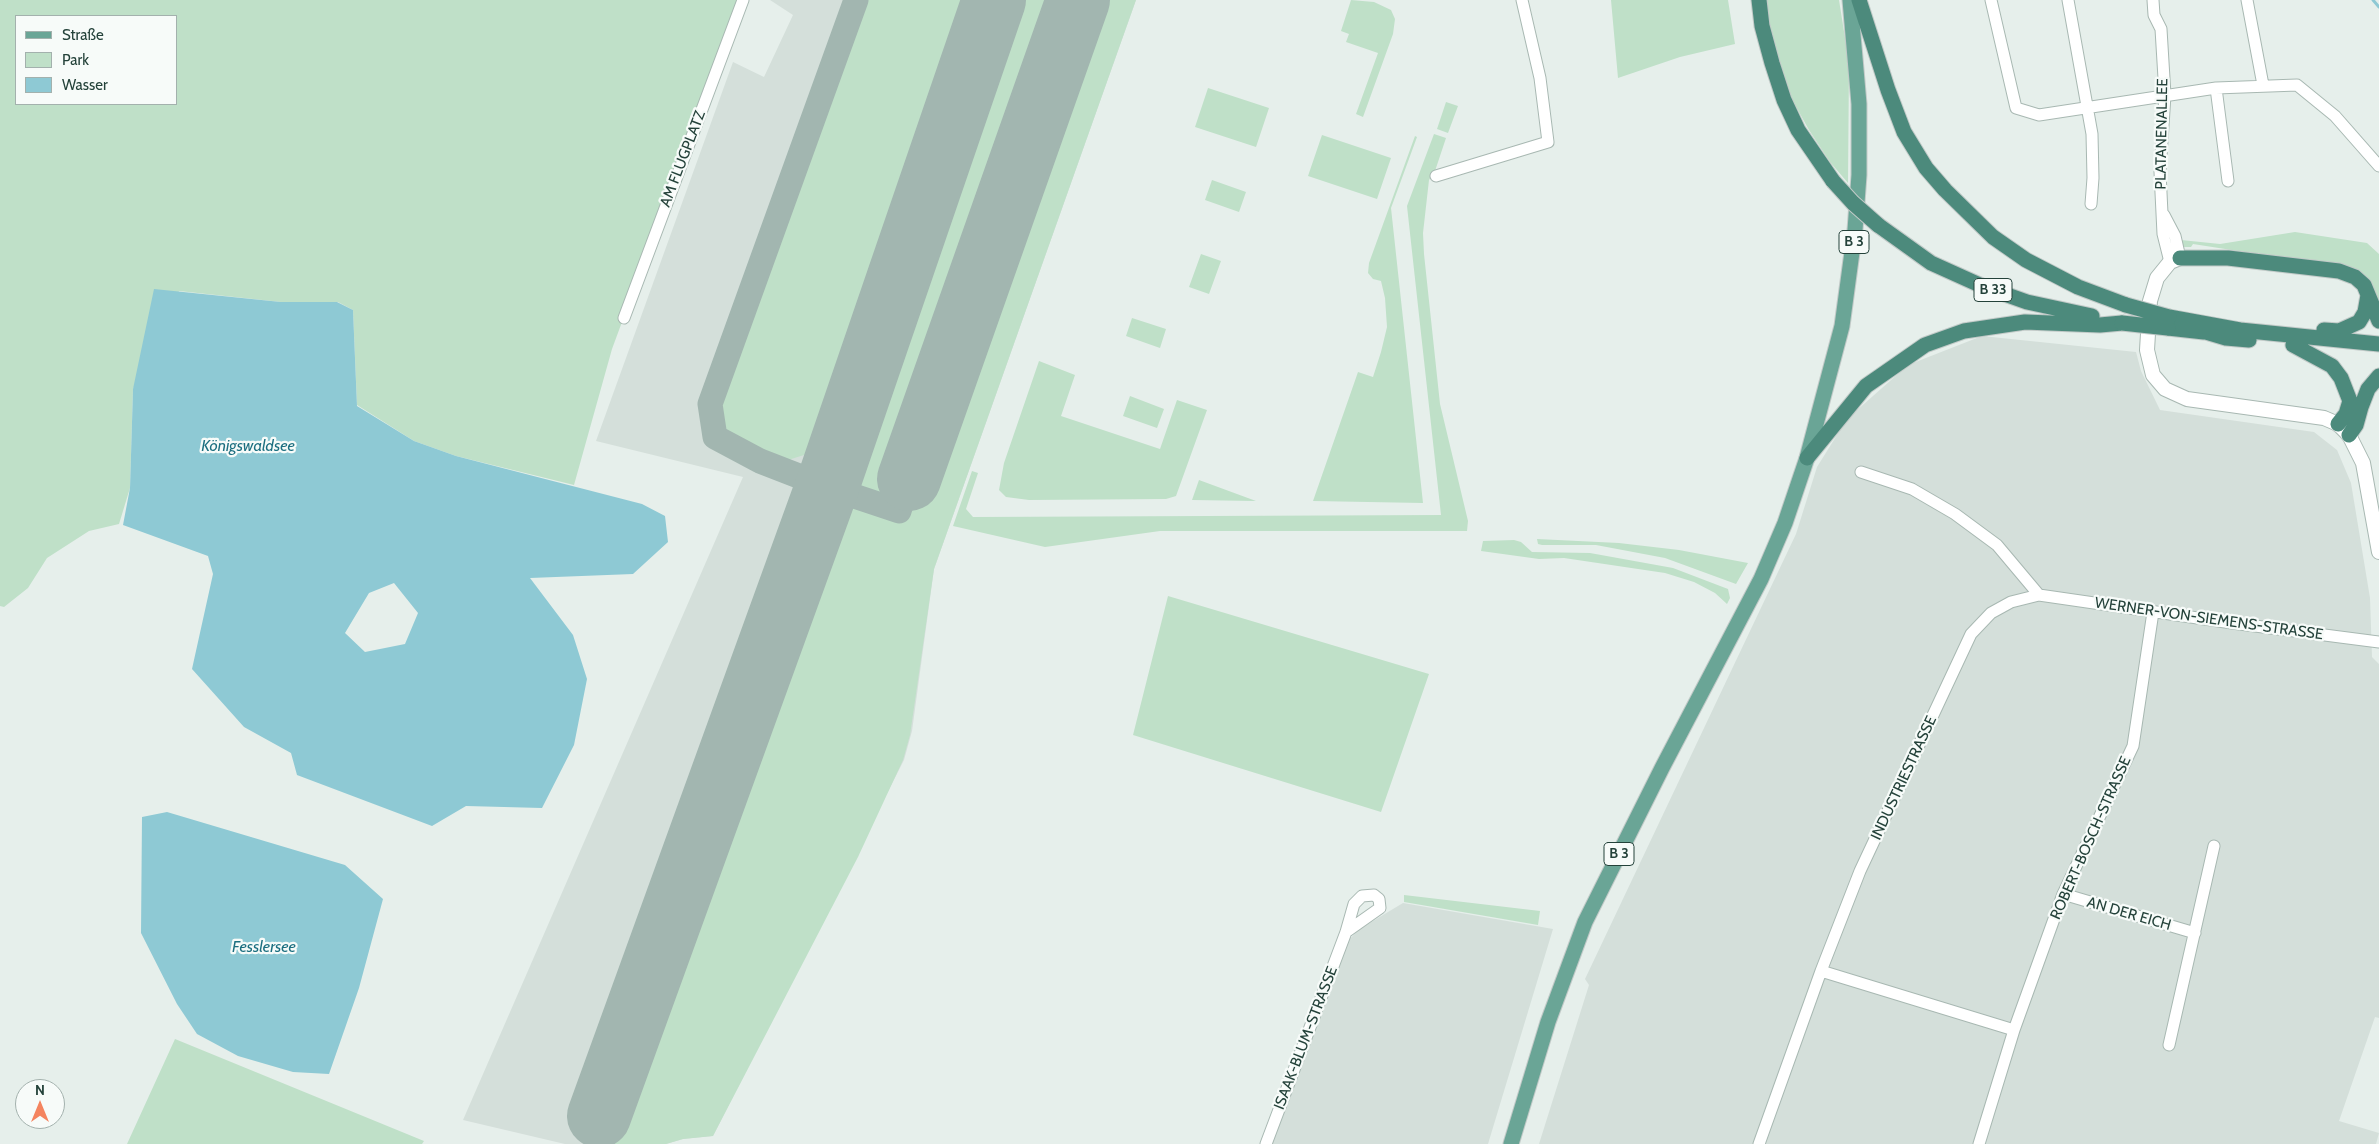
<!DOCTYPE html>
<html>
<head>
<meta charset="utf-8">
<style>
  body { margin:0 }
  #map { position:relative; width:2379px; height:1144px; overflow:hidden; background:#e6efeb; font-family:Cabin,sans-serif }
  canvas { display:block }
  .legend { position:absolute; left:15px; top:15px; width:162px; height:90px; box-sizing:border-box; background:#f7fbf9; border:1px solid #a3b1ad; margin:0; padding:6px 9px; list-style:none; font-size:15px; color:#24423a }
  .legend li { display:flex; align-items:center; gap:10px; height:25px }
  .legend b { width:25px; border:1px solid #a3b1ad }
  .north { position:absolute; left:15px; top:1079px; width:50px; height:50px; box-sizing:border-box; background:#f7fbf9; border:1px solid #a3b1ad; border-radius:50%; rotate:0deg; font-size:14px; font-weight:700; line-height:20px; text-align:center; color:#24423a }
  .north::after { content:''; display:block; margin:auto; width:18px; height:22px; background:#f4845f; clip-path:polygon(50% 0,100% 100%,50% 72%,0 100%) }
</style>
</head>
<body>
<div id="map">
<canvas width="2379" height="1144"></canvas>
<ul class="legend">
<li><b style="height:6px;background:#6aa596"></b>Straße</li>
<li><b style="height:14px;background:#bfe0c8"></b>Park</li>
<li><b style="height:14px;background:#8ec9d4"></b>Wasser</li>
</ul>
<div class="north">N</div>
</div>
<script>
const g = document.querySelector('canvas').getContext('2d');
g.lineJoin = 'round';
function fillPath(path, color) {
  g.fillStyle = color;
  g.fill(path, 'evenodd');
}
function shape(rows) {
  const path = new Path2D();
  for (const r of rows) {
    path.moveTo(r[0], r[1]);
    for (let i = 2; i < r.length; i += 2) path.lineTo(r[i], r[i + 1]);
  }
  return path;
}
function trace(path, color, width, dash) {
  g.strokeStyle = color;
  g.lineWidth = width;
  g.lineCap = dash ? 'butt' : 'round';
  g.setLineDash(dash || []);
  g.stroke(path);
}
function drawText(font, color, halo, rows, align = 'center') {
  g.font = font + ' Cabin,sans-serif';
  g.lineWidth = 4.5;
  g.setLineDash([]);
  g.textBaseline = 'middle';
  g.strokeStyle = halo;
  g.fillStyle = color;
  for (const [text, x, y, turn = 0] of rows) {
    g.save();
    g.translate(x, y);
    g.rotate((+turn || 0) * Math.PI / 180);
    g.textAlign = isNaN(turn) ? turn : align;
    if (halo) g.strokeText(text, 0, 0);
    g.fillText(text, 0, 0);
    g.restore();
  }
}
const built = shape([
  [770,0,1136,0,934,569,912,731,904,760,713,1136,683,1139,666,1144,565,1144,463,1120,743,477,596,441,733,62,764,77,793,15],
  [1982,336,2136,352,2141,371,2160,410,2314,432,2337,450,2351,483,2370,598,2372,657,2379,664,2379,1018,2375,1017,2339,1121,2379,1133,2376,1144,1539,1144,1589,985,1585,979,1796,534,1817,467,1847,419,1908,365],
  [1403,903,1553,929,1488,1144,1269,1144,1349,940,1358,930]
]);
const green = shape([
  [0,0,741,0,612,349,574,485,456,456,414,441,357,405,353,310,338,302,281,302,179,291,133,389,130,488,119,524,89,531,47,558,28,588,4,607,0,606],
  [16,16,176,16,176,104,16,104],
  [859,0,978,0,820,450,788,460,726,433,718,403],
  [1009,0,1136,0,934,569,910,735,903,760,858,857,713,1136,683,1139,666,1144,605,1144,767,693],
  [1351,0,1374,2,1391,10,1395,19,1393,34,1363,117,1356,114,1378,53,1346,42,1349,34,1341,31],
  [1611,0,1728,0,1735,44,1680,57,1618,78],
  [1765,0,1839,0,1849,63,1848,183,1830,162,1809,130,1785,87,1771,38],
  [1208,88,1269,108,1256,147,1195,127],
  [1446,102,1458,106,1448,133,1437,129],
  [1434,134,1446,138,1435,171,1429,180,1423,233,1424,254,1440,404,1468,521,1467,531,1160,531,1045,547,953,526,972,471,978,473,966,509,973,517,1441,515,1407,206],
  [1322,135,1391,158,1377,199,1308,176],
  [1415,136,1417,137,1391,208,1423,503,1313,501,1358,372,1373,377,1381,352,1387,327,1385,298,1381,281,1373,279,1368,273,1369,263],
  [1212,180,1246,192,1239,212,1205,200],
  [2295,232,2367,243,2379,254,2379,311,2372,287,2264,255,2193,244,2191,247,2182,247,2181,240,2220,244],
  [1201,254,1221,261,1209,294,1189,287],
  [1132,318,1166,329,1160,348,1126,336],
  [1039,361,1075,375,1061,416,1160,449,1177,400,1207,410,1176,496,1166,499,1029,500,1006,497,999,490,1004,463],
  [1130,396,1164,409,1157,428,1123,416],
  [1199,480,1256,501,1192,500],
  [1537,539,1619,543,1679,550,1748,563,1736,584,1665,558,1596,545,1542,545,1538,544],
  [1514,540,1521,542,1532,552,1590,553,1673,568,1728,589,1730,598,1727,604,1715,593,1694,582,1665,573,1564,558,1539,559,1481,551,1483,541],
  [1168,596,1429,674,1381,812,1133,735],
  [1404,895,1540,911,1538,925,1404,902],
  [175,1039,424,1141,422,1144,127,1144]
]);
const water = shape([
  [154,289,281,302,337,302,353,310,357,406,414,441,456,456,642,504,665,516,668,542,633,574,530,578,573,635,587,679,574,745,542,808,466,806,432,826,297,775,291,753,244,727,192,669,213,574,208,556,123,525,130,488,133,389],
  [394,583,418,613,405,644,365,652,345,633,369,593],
  [167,812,345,865,383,899,359,988,329,1074,293,1072,238,1056,197,1034,177,1004,141,933,142,817]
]);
const stream = shape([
  [2373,0,2379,7]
]);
const taxiway = shape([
  [856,0,710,404,715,437,760,461,827,487,899,511,909,479]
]);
const runway = shape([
  [909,479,1078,0],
  [599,1116,827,487,994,0]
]);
const minor = shape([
  [1991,0,2016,108,2039,115,2216,88,2297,85,2335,116,2379,166],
  [2068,0,2092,134,2093,178,2091,204],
  [2153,0,2154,15,2161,29,2165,95,2160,172,2163,234,2170,262],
  [2247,0,2263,85],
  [2216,88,2228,181],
  [1436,176,1548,142,1540,78,1522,0],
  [2164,215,2175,236,2180,258],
  [624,318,743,0],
  [1861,472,1912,489,1955,514,1997,545,2039,595],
  [2063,894,2195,933],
  [1821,971,2014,1030],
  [2169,1045,2214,846],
  [1266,1144,1346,932,1354,904,1362,896,1374,895,1379,899,1380,908,1346,932],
  [1759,1144,1821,971,1860,871,1971,634,1991,613,2011,602,2039,595,2232,623,2379,642],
  [1979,1144,2014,1030,2063,894,2133,746,2153,612]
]);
const tertiary = shape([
  [2180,258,2170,262,2157,278,2150,301,2147,350,2153,375,2165,389,2187,399,2324,418,2338,424,2349,435,2363,463,2379,552]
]);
const primary = shape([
  [1511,1144,1548,1022,1585,922,1662,768,1761,579,1785,523,1807,458,1842,326,1855,230,1859,175,1859,104,1850,0]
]);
const trunk = shape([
  [1759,0,1762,26,1772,63,1784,100,1798,130,1833,181],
  [1859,0,1888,90,1904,132,1926,168,1945,190,1993,237,2026,260,2078,287,2126,305],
  [1878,225,1931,263,1982,286,2027,302,2092,316],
  [2180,258,2228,258,2339,271,2355,277,2364,285,2379,321],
  [2169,317,2240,330,2379,344],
  [2168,328,2204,332],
  [2324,330,2339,331,2359,322,2365,312,2368,295],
  [2206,332,2226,338,2249,340],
  [2293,345,2332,366,2341,378,2350,401,2346,414,2338,424],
  [2349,435,2356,425,2361,407,2368,389,2379,376],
  [1807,458,1866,386,1925,345,1964,331,2025,322,2100,325,2122,323]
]);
const trunkBridge = shape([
  [1833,181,1853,203,1878,225],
  [2126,305,2169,317],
  [2122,323,2168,328]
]);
const shields = [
  [1854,242,30],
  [1993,290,38],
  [1619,854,30]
];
const shieldNames = [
  ["B 3",1854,242],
  ["B 33",1993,290],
  ["B 3",1619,854]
];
const streetNames = [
  ["PLATANENALLEE",2162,134,-89],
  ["AM FLUGPLATZ",683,159,-69],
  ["WERNER-VON-SIEMENS-STRASSE",2209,619,8],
  ["INDUSTRIESTRASSE",1904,778,-65],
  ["ROBERT-BOSCH-STRASSE",2091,838,-66],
  ["AN DER EICH",2129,914,16],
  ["ISAAK-BLUM-STRASSE",1306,1038,-69]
];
const waterNames = [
  ["Königswaldsee",248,446],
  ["Fesslersee",264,947]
];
fillPath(built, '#d4dfda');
fillPath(green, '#bfe0c8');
fillPath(water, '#8ec9d4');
trace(stream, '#8ec9d4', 3);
trace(taxiway, '#a2b6b0', 25);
trace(runway, '#a2b6b0', 64);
trace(minor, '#a8b8b2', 13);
trace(tertiary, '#a8b8b2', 16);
trace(primary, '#c2cac8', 17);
trace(trunk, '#c2cac8', 17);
trace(minor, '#fff', 11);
trace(tertiary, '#fff', 14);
trace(primary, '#6aa596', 15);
trace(trunk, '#4c8a7c', 15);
trace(trunkBridge, '#c2cac8', 17, []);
trace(trunkBridge, '#4c8a7c', 15);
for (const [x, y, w] of shields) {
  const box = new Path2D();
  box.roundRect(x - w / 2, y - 11.5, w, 23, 4);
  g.fillStyle = '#f7fbf9';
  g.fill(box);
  trace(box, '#24423a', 1);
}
drawText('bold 14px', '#24423a', null, shieldNames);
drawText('15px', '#24423a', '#f7fbf9', streetNames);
drawText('italic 16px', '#1c6f80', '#f7fbf9', waterNames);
</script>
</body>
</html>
